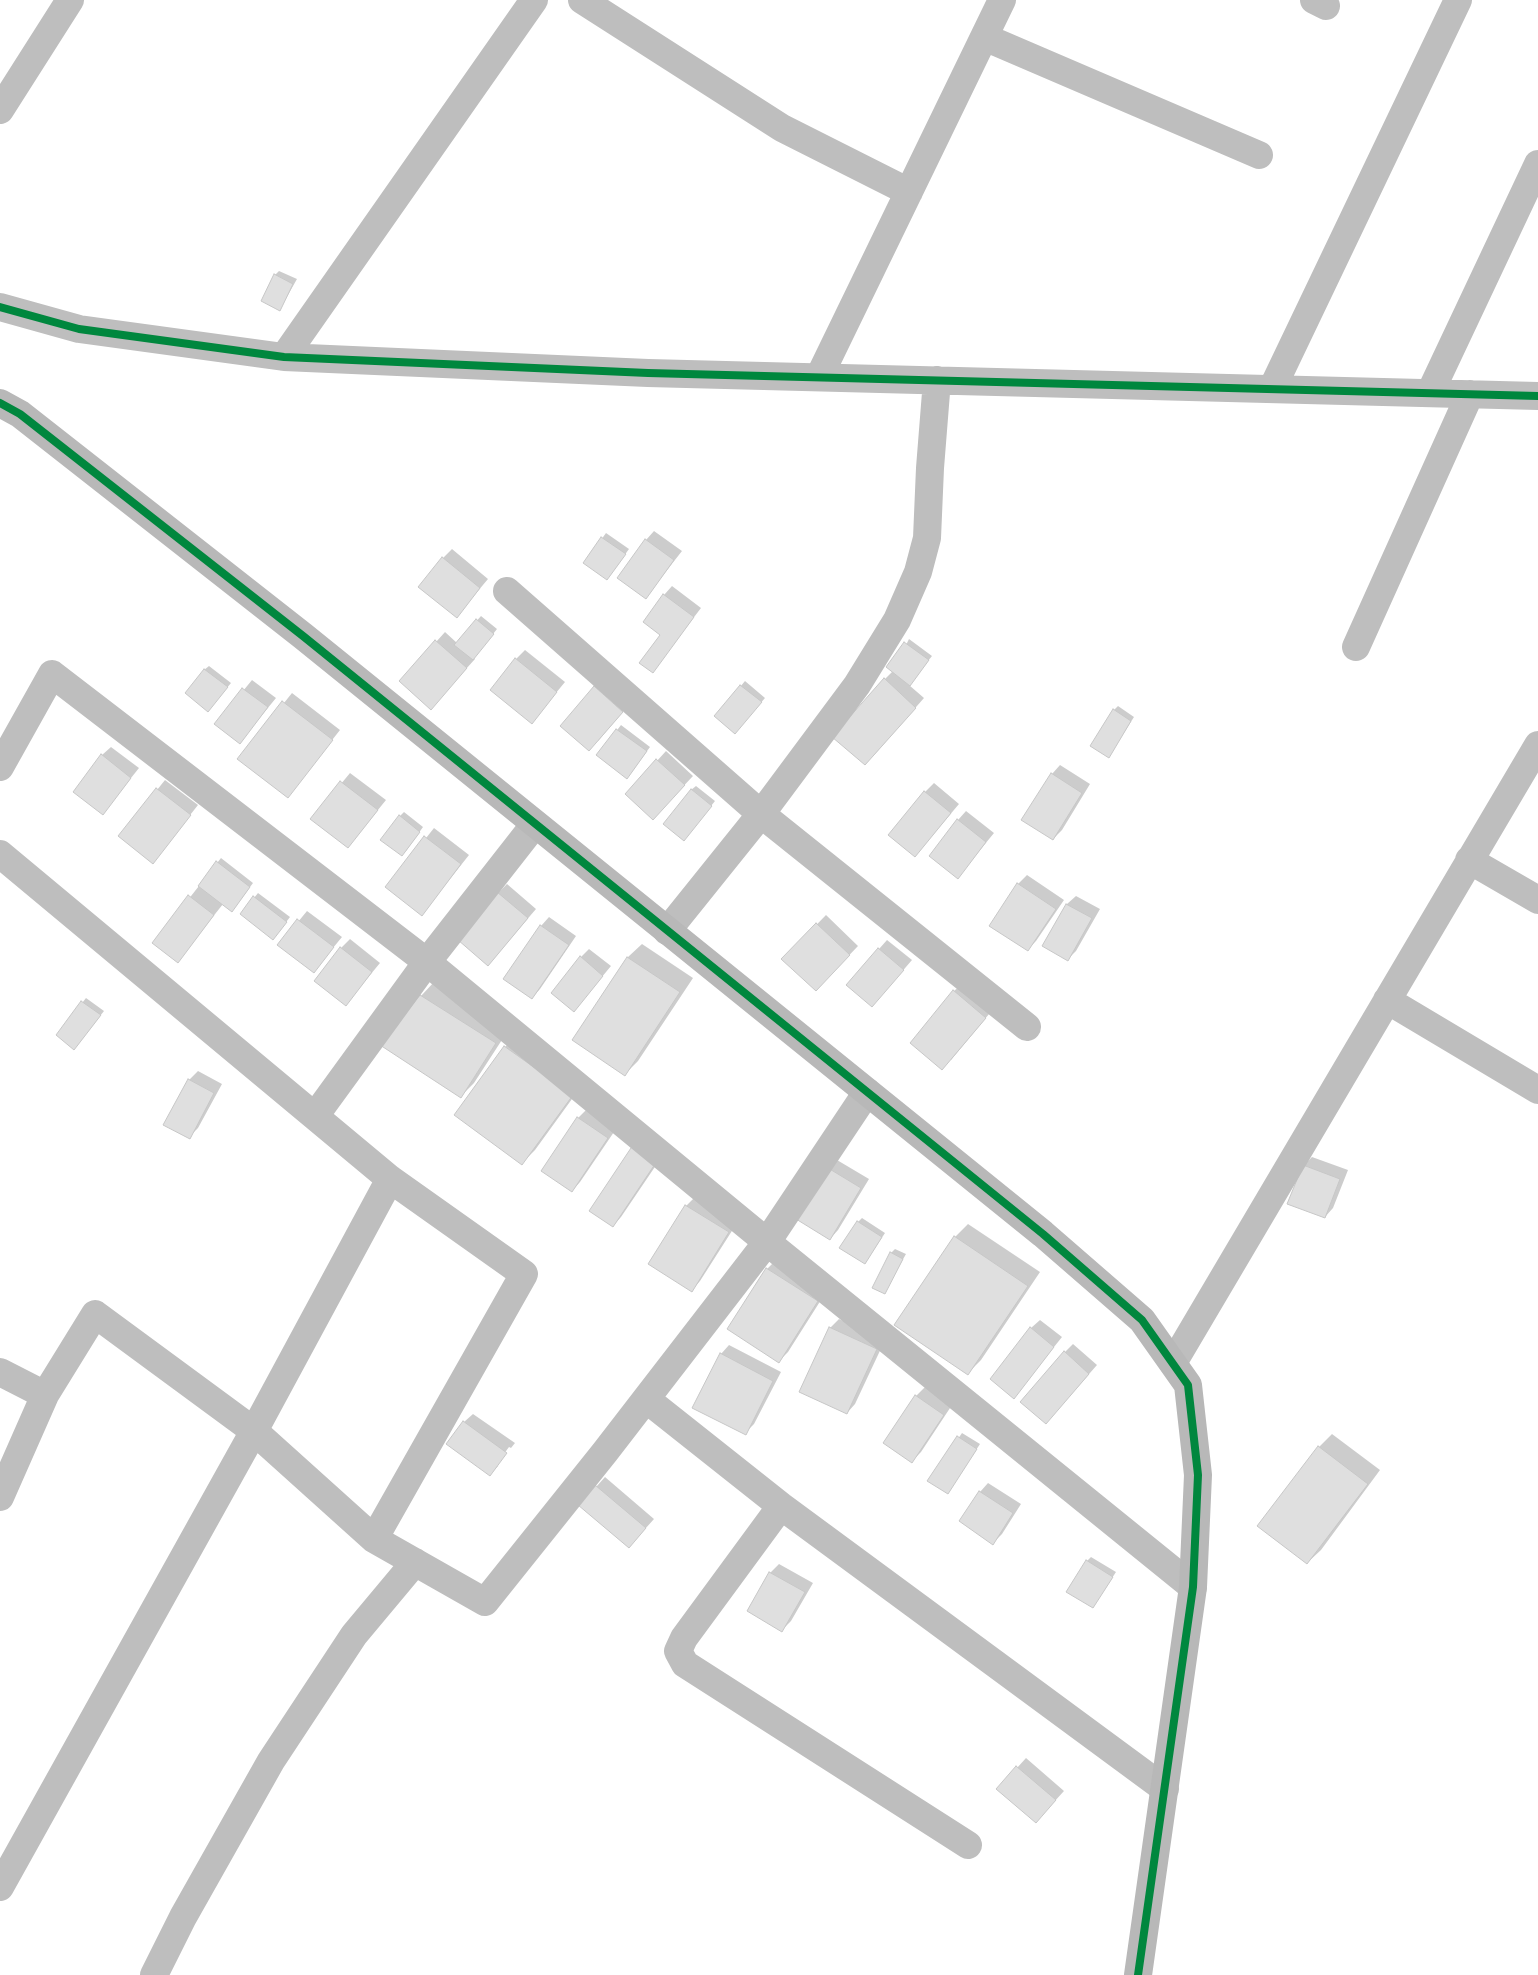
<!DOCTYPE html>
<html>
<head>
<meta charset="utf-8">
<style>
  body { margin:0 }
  canvas { display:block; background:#fff }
</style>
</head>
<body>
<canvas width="1538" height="1975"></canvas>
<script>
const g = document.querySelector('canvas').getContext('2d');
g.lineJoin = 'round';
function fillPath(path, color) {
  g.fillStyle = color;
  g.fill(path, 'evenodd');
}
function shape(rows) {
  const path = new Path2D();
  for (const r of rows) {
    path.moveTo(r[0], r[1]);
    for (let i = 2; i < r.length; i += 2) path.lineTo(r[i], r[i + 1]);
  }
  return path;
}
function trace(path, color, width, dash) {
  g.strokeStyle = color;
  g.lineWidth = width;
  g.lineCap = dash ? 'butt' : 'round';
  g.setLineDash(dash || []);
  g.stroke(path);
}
const shadow = shape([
  [279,271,297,279,280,309,275,275],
  [654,531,682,551,646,597,646,540],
  [606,533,629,549,611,574,585,562],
  [452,549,488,579,457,616,443,558],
  [672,586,701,608,653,671,661,634,664,595],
  [481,616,497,629,474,658,475,659,439,699,401,681,445,632,457,643],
  [909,639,932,656,909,685,924,698,874,755,885,679,893,671],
  [525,650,565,682,532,722,516,659],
  [209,666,231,683,212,706,204,670],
  [604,679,631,702,598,741,595,687],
  [252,680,276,698,240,742,216,724],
  [745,681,765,698,739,728,716,716],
  [292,693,340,730,288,796,239,759],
  [1118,706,1134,717,1109,756,1114,710],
  [621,725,650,747,631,773,598,755],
  [111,747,139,768,103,813,102,755],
  [666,751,693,776,662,809,627,794],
  [1060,765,1090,784,1062,830,1053,839,1052,774],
  [350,773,386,800,348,847,312,819],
  [165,780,198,805,153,862,120,836],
  [934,783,959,804,915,856,925,792],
  [696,786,715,801,688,835,691,790],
  [966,811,994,833,958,877,958,820],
  [404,812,423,827,406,851,400,816],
  [434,828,469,855,422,914,387,887],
  [221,858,253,883,236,906,223,904,178,961,154,943],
  [1027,875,1064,900,1036,941,1027,950,1018,884],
  [507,884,536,909,488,965,498,893],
  [258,893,290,917,277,934,241,914],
  [1076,896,1100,909,1076,951,1068,959,1044,946,1067,904],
  [307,911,342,937,314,971,279,945],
  [826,915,858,946,816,990,783,959],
  [549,917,576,936,540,989,532,998,541,926],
  [350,939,380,963,346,1004,341,948],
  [887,940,912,960,881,996,848,984],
  [642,944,693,978,638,1061,625,1074,574,1040,628,957],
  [589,949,611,966,582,1001,581,957],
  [434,982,509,1029,474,1083,461,1096,421,996],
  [963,983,994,1008,951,1060,954,991],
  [86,998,104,1011,78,1044,57,1035],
  [518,1033,585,1081,535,1150,522,1163,505,1047],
  [198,1071,222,1084,198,1128,189,1137,189,1080],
  [587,1109,616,1129,580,1182,572,1191,578,1118],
  [634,1146,665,1152,621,1217,613,1226],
  [1312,1157,1348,1170,1333,1208,1325,1217,1304,1165],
  [837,1160,869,1179,838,1230,830,1239,798,1219],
  [695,1197,737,1223,700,1281,692,1290,650,1264,686,1206],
  [862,1218,885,1233,865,1263,858,1222],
  [968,1224,1040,1272,981,1360,968,1373,955,1237],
  [895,1249,906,1254,884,1293,891,1253],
  [776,1260,826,1292,788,1352,779,1361,767,1269],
  [839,1319,885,1340,855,1404,847,1413,830,1328],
  [1040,1320,1062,1337,1014,1397,1031,1328],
  [1073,1344,1097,1365,1054,1414,1065,1352],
  [729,1345,781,1372,754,1424,745,1433,721,1354],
  [925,1387,952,1405,921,1452,912,1461,916,1396],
  [473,1414,515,1443,511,1448,509,1447,495,1466,498,1466,490,1474,464,1422],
  [962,1433,980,1444,948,1493,929,1481],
  [1332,1434,1380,1470,1321,1550,1307,1563,1319,1447],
  [605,1477,654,1519,637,1538,580,1505],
  [988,1483,1021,1504,1002,1534,993,1543,980,1492],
  [1091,1557,1116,1572,1093,1607,1087,1561],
  [779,1564,813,1583,791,1621,782,1630,748,1611,770,1573],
  [1026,1758,1064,1791,1044,1813,998,1789]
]);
const building = shape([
  [274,274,293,284,280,311,261,301,274,274],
  [601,537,626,554,607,580,583,563,601,537],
  [645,539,674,560,646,599,617,578,645,539],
  [442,557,480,588,457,618,418,587,442,557],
  [663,594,694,617,653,673,639,663,660,635,643,622,663,594],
  [476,619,494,634,473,660,454,645,476,619],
  [435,640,467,668,431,710,399,681,435,640],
  [904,642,929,660,910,686,886,667,904,642],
  [515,658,557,692,532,724,490,690,515,658],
  [204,669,228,687,208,712,185,693,204,669],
  [884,678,916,708,865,765,832,737,884,678],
  [740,685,762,702,735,734,714,716,740,685],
  [594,686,623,712,589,751,560,726,594,686],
  [242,688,268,707,240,744,214,724,242,688],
  [282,701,333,740,288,798,237,759,282,701],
  [1113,709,1131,721,1109,758,1090,746,1113,709],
  [616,729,647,751,627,779,596,755,616,729],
  [101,754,131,778,103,815,73,792,101,754],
  [656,759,685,785,653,820,625,794,656,759],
  [1051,773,1082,793,1053,840,1021,820,1051,773],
  [340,781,378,810,348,848,310,819,340,781],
  [156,788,191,815,153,864,118,836,156,788],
  [691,789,712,806,684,841,663,824,691,789],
  [924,791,951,813,915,857,888,835,924,791],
  [399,815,420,832,402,856,380,840,399,815],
  [957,819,986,842,958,879,929,856,957,819],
  [424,836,461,864,422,916,385,887,424,836],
  [216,861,250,887,232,912,198,886,216,861],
  [1017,883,1056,909,1028,951,989,926,1017,883],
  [497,892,528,918,488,966,458,940,497,892],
  [188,895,214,915,178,963,152,943,188,895],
  [253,896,287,922,273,940,240,914,253,896],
  [1066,904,1092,918,1068,961,1042,946,1066,904],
  [297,919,334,947,314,973,277,945,297,919],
  [816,923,850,955,816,991,781,959,816,923],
  [540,925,569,945,532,999,503,979,540,925],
  [340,947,372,972,346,1006,314,981,340,947],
  [878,948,904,970,872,1007,846,985,878,948],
  [580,956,603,976,574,1012,551,993,580,956],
  [627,957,680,992,625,1076,572,1040,627,957],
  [953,990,986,1018,942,1070,910,1043,953,990],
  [420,995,496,1043,461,1098,380,1045,420,995],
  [81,1001,101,1015,74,1050,56,1035,81,1001],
  [504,1046,573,1095,522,1165,454,1115,504,1046],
  [188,1079,214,1093,190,1139,163,1125,188,1079],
  [577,1117,608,1138,572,1192,541,1171,577,1117],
  [633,1145,657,1161,613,1227,589,1211,633,1145],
  [1303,1165,1340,1179,1325,1218,1287,1204,1303,1165],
  [828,1168,861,1188,830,1240,796,1219,828,1168],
  [685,1205,729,1232,692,1292,648,1264,685,1205],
  [857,1221,882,1237,865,1264,839,1248,857,1221],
  [954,1236,1028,1286,968,1375,894,1325,954,1236],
  [890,1252,903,1259,885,1294,872,1288,890,1252],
  [766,1268,818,1301,779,1363,727,1329,766,1268],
  [829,1327,877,1349,847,1414,799,1392,829,1327],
  [1030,1327,1054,1347,1014,1399,990,1379,1030,1327],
  [1064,1351,1089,1374,1046,1424,1020,1402,1064,1351],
  [720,1353,773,1381,746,1435,692,1408,720,1353],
  [915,1395,944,1415,912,1463,883,1443,915,1395],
  [463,1421,507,1453,490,1476,446,1444,463,1421],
  [957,1436,977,1449,948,1494,927,1481,957,1436],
  [1318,1446,1368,1484,1307,1564,1257,1526,1318,1446],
  [595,1485,646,1528,629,1548,578,1505,595,1485],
  [979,1491,1013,1513,993,1545,959,1521,979,1491],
  [1086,1560,1113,1577,1093,1608,1066,1592,1086,1560],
  [769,1572,805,1592,782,1632,747,1611,769,1572],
  [1016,1766,1056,1800,1036,1823,996,1789,1016,1766]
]);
const street = shape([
  [582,0,782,128,909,192],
  [1314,0,1326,6],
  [984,37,1259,155],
  [0,110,70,0],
  [0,307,79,329,284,357,648,373,1538,396],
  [284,357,534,0],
  [819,377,1002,0],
  [1272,389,1458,0],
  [1430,393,1538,164],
  [507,591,761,814,1027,1027],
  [1356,647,1470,394],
  [0,767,52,674,427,962,767,1242,1193,1587],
  [0,854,390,1179,524,1274,374,1539],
  [1469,860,1538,900],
  [667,931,761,814,857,685,897,620,918,572,927,538,930,468,937,380],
  [1387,1000,1538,1090],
  [315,1116,427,962,535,824],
  [1173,1363,1538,745],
  [0,1372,45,1395],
  [646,1399,781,1506,1165,1789],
  [0,1497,45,1395,95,1314,254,1431,374,1539,485,1602,605,1452,767,1242,867,1092],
  [781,1506,684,1638,678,1651,685,1664,968,1845],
  [0,1887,254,1431,390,1179],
  [154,1975,183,1917,271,1761,354,1635,415,1562]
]);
const secondary = shape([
  [0,403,20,414,303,636,1043,1234,1142,1320,1188,1385,1198,1475,1193,1587,1138,1975]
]);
const cycleway = shape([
  [0,307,79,329,284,357,648,373,1538,396],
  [0,403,20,414,303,636,1043,1234,1142,1320,1188,1385,1198,1475,1193,1587,1138,1975]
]);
fillPath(shadow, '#0003');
fillPath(building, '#dfdfdf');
trace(building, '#c7c7c7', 1);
trace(street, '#bebebe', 28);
trace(secondary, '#b8b8b8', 28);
trace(cycleway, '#00873e', 8);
</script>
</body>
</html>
